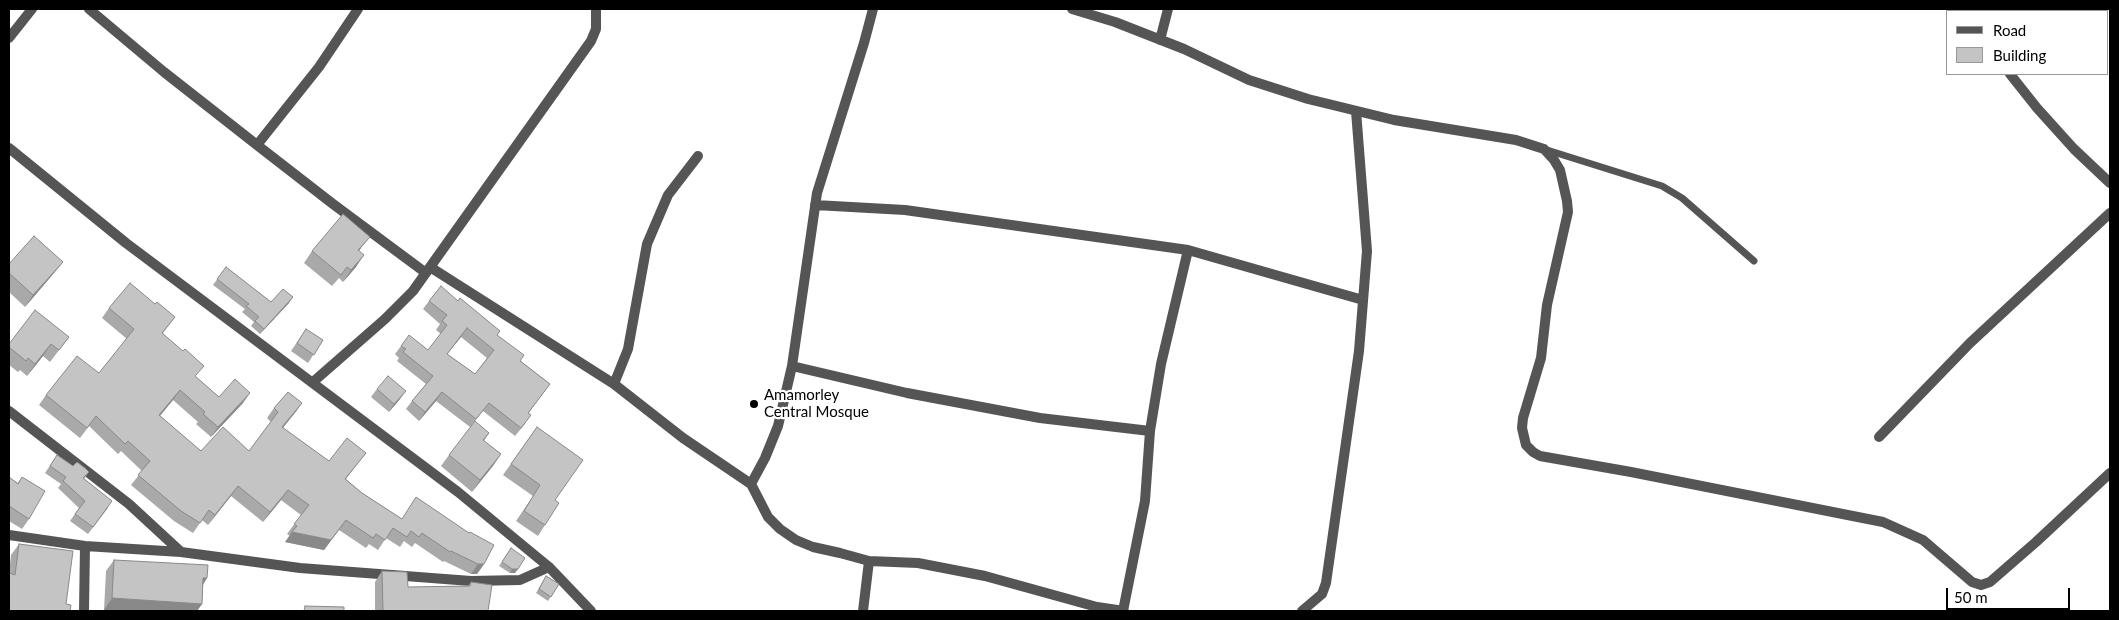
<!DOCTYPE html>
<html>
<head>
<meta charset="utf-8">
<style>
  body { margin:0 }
  #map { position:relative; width:2119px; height:620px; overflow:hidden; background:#fff; font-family:Lato,sans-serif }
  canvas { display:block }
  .frame { position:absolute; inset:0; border:10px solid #000; pointer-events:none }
  .legend { position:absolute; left:1946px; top:10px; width:162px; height:65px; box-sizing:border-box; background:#fff; border:1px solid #999; margin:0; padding:6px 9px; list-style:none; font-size:15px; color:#000 }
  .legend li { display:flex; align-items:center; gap:10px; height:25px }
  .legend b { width:25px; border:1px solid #999 }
  .scale { position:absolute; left:1946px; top:588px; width:124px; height:22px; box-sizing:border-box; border:2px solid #000; border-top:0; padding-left:6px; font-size:15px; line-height:18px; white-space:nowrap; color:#000; -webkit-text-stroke:4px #fff; paint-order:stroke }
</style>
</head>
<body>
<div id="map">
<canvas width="2119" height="620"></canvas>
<div class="frame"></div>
<ul class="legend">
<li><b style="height:6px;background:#555"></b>Road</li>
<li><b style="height:14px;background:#c4c4c4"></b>Building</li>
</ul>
<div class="scale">50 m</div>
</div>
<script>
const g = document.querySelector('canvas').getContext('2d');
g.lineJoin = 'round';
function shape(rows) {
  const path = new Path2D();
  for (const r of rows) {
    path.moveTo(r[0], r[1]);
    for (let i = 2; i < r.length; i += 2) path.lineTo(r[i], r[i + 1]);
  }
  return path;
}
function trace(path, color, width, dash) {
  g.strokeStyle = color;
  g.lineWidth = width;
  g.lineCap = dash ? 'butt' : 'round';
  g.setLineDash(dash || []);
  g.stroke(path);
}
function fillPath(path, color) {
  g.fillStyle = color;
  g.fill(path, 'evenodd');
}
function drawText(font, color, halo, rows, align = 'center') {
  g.font = font + ' Lato,sans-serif';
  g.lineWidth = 4.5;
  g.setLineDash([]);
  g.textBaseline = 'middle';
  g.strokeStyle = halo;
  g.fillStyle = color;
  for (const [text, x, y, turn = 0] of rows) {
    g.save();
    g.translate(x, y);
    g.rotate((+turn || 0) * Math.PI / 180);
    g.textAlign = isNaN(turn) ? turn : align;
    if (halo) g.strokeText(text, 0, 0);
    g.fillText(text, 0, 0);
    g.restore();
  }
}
const service = shape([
  [1547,150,1662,186,1682,198,1754,261]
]);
const minor = shape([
  [89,9,164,72,257,145,333,204,426,273],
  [1072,9,1115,22,1184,49,1249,80,1308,99,1394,120,1516,140,1544,149,1554,160,1560,170,1567,201,1568,212,1547,305,1541,358,1523,418,1522,428,1526,445,1533,452,1540,456,1631,472,1883,522,1923,540,1972,582,1981,585,1990,582,2036,542,2110,473],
  [1995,11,1998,9],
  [9,38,32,9],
  [1160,40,1168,9],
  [2010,74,2037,108,2074,149,2110,183],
  [257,145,319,67,358,9],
  [9,148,126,243,458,492,549,567,591,611],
  [815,205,905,210,1188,250,1363,300],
  [430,267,614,384,683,438,751,484,768,517,780,529,796,540,813,547,840,553,869,561,918,563,985,576,1097,607,1124,611],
  [792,366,907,393,1040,418,1150,431],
  [313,382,385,319,413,291,591,41,596,29,596,9],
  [614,384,628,349,647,244,668,195,698,156],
  [9,411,129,504,181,552],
  [1879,437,1970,343,2110,213],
  [751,484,765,458,778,426,792,366,817,193,864,43,873,9],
  [9,535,85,546,181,552,300,568,471,581,520,580,549,567],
  [84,611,85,546],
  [863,611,869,561],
  [1123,611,1145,501,1150,431,1161,364,1188,250],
  [1302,611,1322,594,1326,583,1359,351,1367,251,1356,111]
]);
const wall = shape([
  [361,248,359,251,356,267,343,282,339,278,332,286,304,263,312,251],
  [63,262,54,273,25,307,9,292,9,264],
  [226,267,271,302,289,303,260,334,251,326,254,322,242,312,245,309,213,285],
  [429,301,497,335,521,361,550,384,528,414,525,424,515,436,483,411,470,427,436,401,419,421,406,409,412,401,426,384,397,361,399,358,395,354,401,346,428,350,441,334,436,330,440,324,423,309],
  [461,337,487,358,475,374,447,354],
  [155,304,175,317,163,333,196,377,219,397,243,403,211,437,196,424,198,422,173,400,160,416,201,451,249,451,271,422,267,418,274,408,302,403,283,428,329,461,366,453,346,479,362,493,402,519,484,564,477,574,471,574,444,561,443,562,415,543,412,547,404,541,400,547,386,538,378,550,369,544,366,548,339,530,324,550,285,542,290,536,287,534,301,515,281,500,263,522,231,496,208,525,202,520,193,533,174,521,131,485,142,471,121,451,118,454,89,426,80,438,39,405,46,395,99,373,127,339,102,318,109,308],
  [306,329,323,340,308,363,291,351],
  [69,337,50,362,43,356,27,376,20,370,18,372,9,365,9,344],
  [377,389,400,399,389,412,371,397],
  [537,427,545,525,538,536,516,521,533,496,503,475],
  [489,433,484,441,501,454,472,492,441,466,449,455],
  [57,455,73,466,89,472,84,479,108,508,88,534,70,521,79,508,58,488,61,484,45,473],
  [9,477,18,483,22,477,29,519,22,529,9,521],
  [19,544,66,604,9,573,11,555],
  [511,548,515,573,510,573,499,566],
  [114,560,207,578,203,585,202,604,197,611,126,611,104,610,106,571],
  [382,571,408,587,468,586,471,582,488,611,375,611,375,582],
  [546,576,559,584,548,601,536,593]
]);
const shadedWall = shape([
  [370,237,361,248,350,262,358,250],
  [364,255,356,267,343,282,351,270],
  [63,262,54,273,25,307,33,295],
  [293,297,289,303,260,334,264,329],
  [467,328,461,337,441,362,447,354],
  [51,344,43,356,27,376,35,364],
  [180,390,173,400,152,425,159,415],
  [406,391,400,399,389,412,394,404],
  [442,392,436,401,419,421,425,412],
  [250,393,243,403,211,437,218,427],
  [302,403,295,413,275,437,282,427],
  [501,454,493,466,472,492,480,480],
  [238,486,231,496,208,525,215,515],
  [288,490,281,500,263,522,270,512],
  [346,520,324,550,285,542,292,532],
  [478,564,484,564,477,574,471,574],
  [512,569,518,569,515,573,510,573],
  [203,578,207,578,199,590],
  [112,598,202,604,197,611,126,611,104,610]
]);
const building = shape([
  [343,214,370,237,358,250,364,255,351,270,347,267,341,275,312,251,343,214],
  [34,236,63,262,33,295,9,273,9,264,34,236],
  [226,267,271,302,283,289,293,297,264,329,255,321,259,317,246,306,249,304,217,279,226,267],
  [130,283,155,304,157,302,175,317,162,333,183,351,185,349,204,366,195,376,219,397,235,379,250,393,218,427,203,414,205,412,180,390,159,415,201,451,223,427,249,451,278,412,274,408,288,392,302,403,282,427,329,461,347,438,366,453,345,479,362,493,402,519,416,497,469,533,470,532,494,545,484,564,478,564,451,551,450,552,422,533,419,537,411,531,407,537,393,528,385,540,376,534,373,538,346,520,331,540,292,532,297,526,294,524,309,505,288,490,270,512,238,486,215,515,209,510,200,523,181,511,138,475,150,461,128,441,125,444,96,416,87,428,46,395,77,356,99,373,134,329,109,308,130,283],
  [441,286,458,301,460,298,500,331,497,335,524,355,520,361,550,384,528,413,531,415,521,428,489,403,476,419,442,392,425,412,412,401,433,376,403,352,406,349,401,346,409,335,428,350,447,325,442,321,447,315,429,301,441,286],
  [467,328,494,350,475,374,447,354,467,328],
  [35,310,69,337,59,350,51,344,35,364,28,358,26,361,9,347,9,344,35,310],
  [306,329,323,340,314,355,297,343,306,329],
  [388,376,406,391,394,404,377,389,388,376],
  [475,421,489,433,483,440,501,454,480,480,449,455,475,421],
  [537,427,583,460,555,500,559,503,545,525,524,511,540,485,511,464,537,427],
  [57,455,73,466,77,462,85,468,89,472,83,478,112,501,93,527,75,514,85,501,63,481,66,477,50,466,57,455],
  [9,477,18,484,22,477,45,491,29,519,9,506,9,477],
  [19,544,73,551,66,604,71,605,70,611,9,611,9,573,15,575,19,544],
  [511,548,525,558,518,569,512,569,502,562,511,548],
  [114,560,208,565,207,578,203,578,202,604,112,598,114,560],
  [382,571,407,572,408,587,470,586,471,582,492,585,488,611,383,611,382,571],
  [546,576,559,584,551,597,539,589,546,576],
  [305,606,344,607,344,611,304,611,305,606]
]);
const markers = [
  [754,404,5,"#000"]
];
const poiNames = [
  ["Amamorley",764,395],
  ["Central Mosque",764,412]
];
trace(service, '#555', 7);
trace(minor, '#555', 10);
fillPath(wall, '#a9a9a9');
fillPath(shadedWall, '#898989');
fillPath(building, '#c4c4c4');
trace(building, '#898989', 1);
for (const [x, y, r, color] of markers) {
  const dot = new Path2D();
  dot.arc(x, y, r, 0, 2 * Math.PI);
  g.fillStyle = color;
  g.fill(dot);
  trace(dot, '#fff', 2);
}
drawText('15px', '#000', '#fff', poiNames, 'left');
</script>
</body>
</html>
